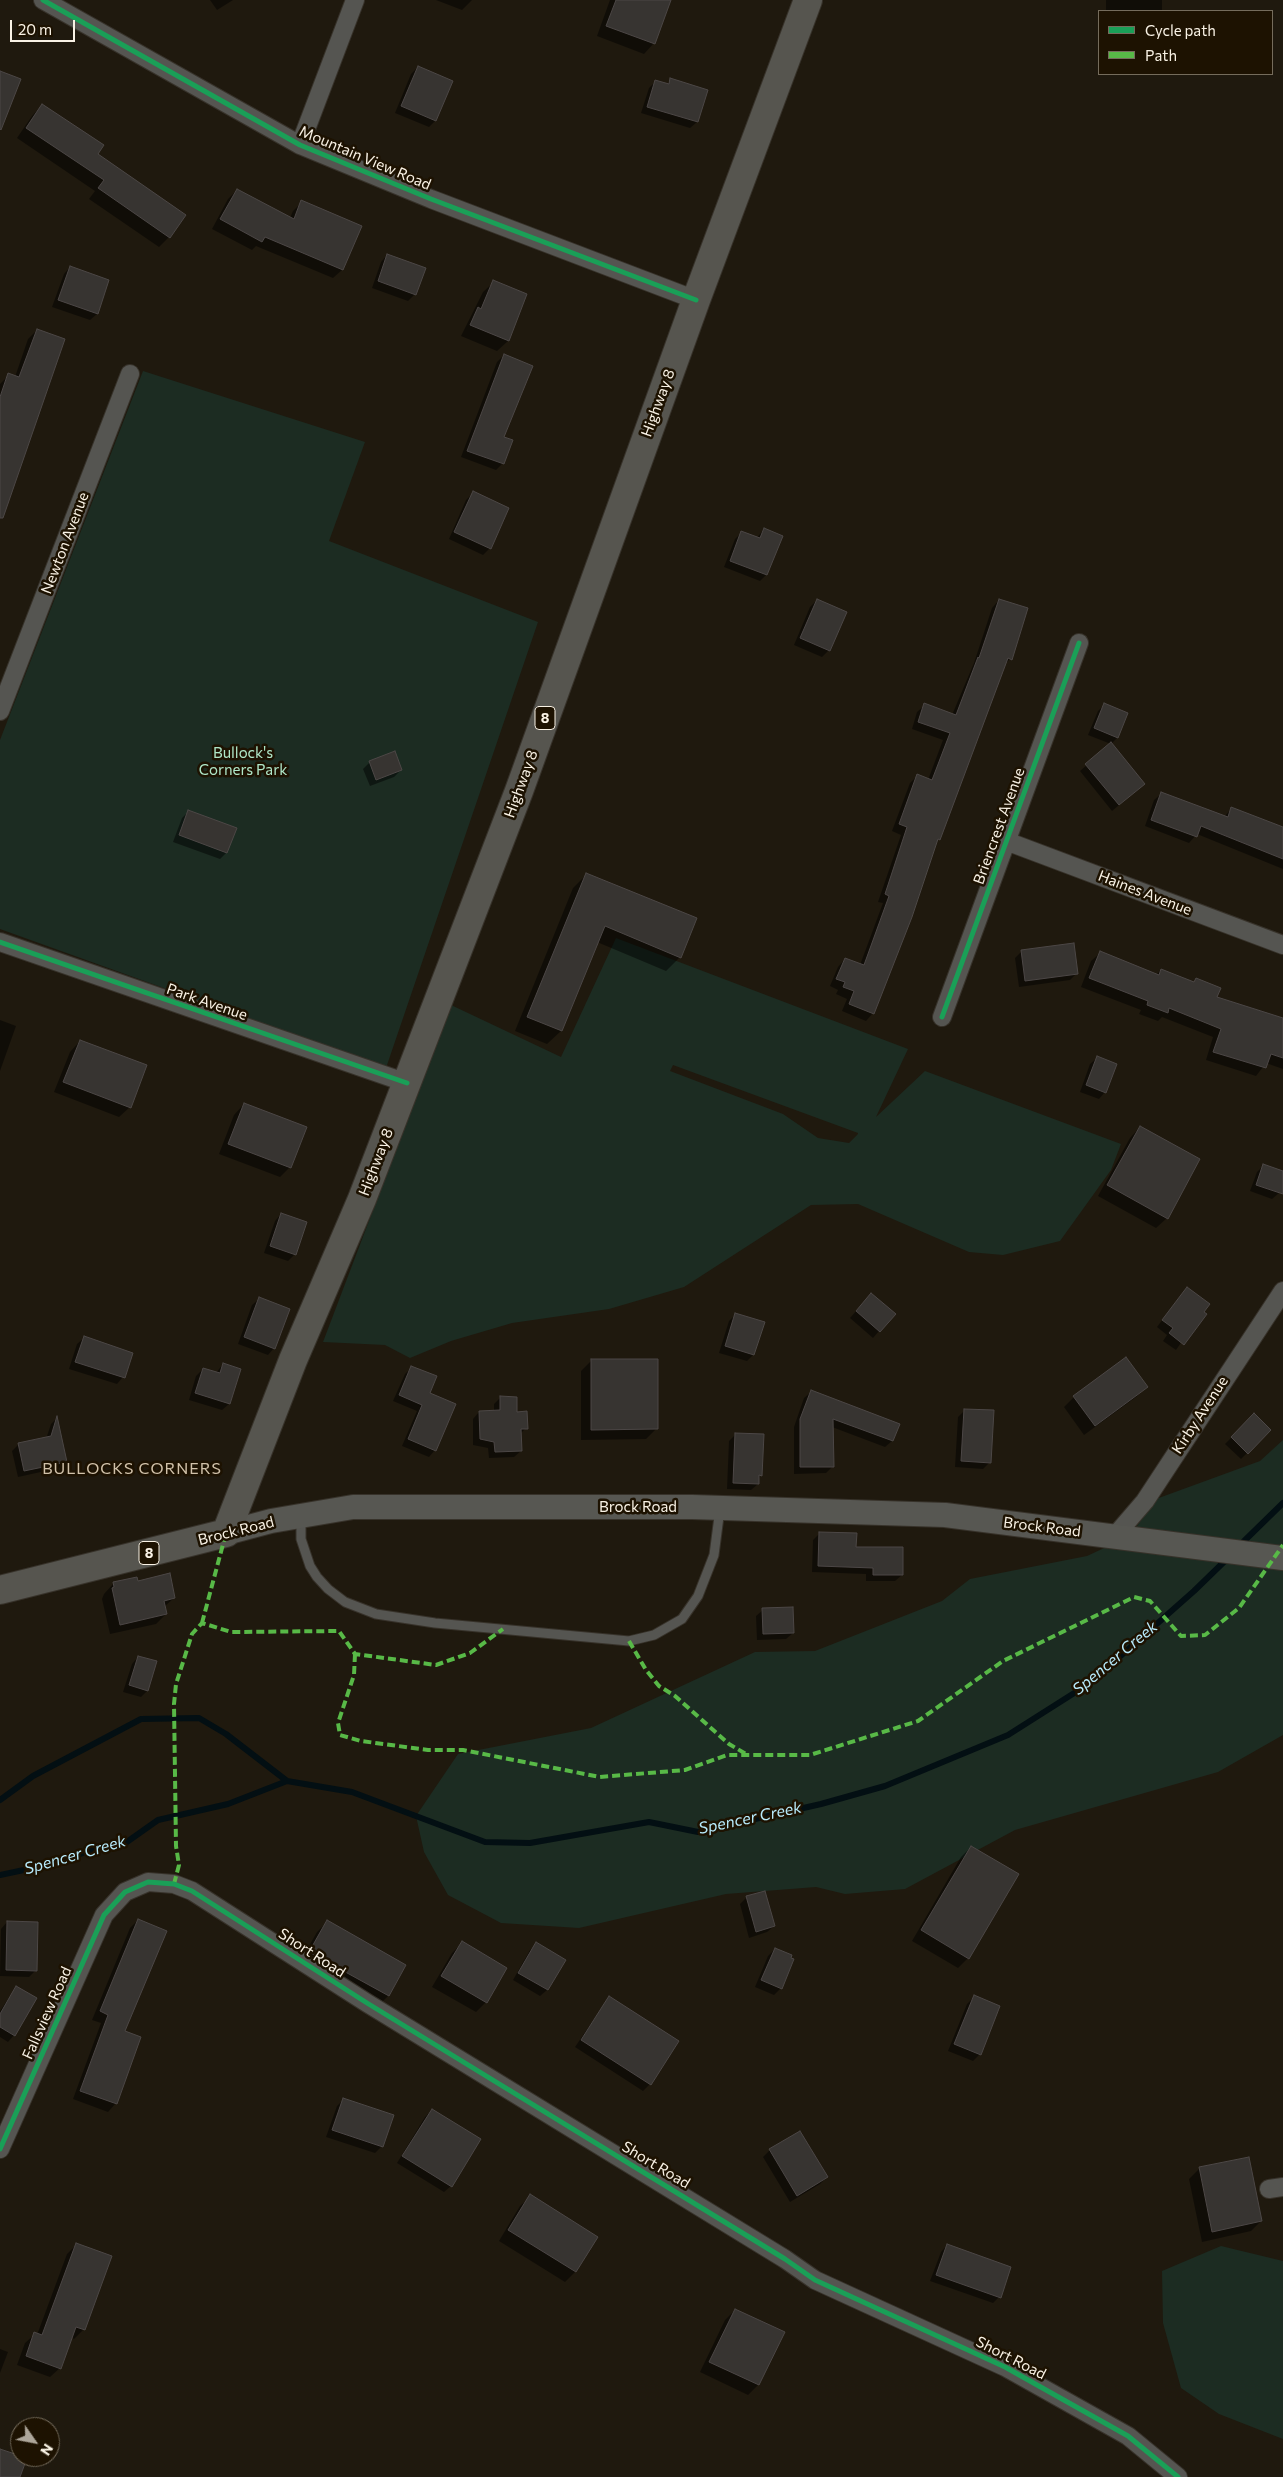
<!DOCTYPE html>
<html>
<head>
<meta charset="utf-8">
<style>
  body { margin:0 }
  #map { position:relative; width:1283px; height:2477px; overflow:hidden; background:#1f190e; font-family:Commissioner,sans-serif }
  canvas { display:block }
  .legend { position:absolute; left:1098px; top:10px; width:175px; height:65px; box-sizing:border-box; background:#1d1201; border:1px solid #756c5c; margin:0; padding:6px 9px; list-style:none; font-size:15px; color:#f9f2e5 }
  .legend li { display:flex; align-items:center; gap:10px; height:25px }
  .legend b { width:25px; border:1px solid #756c5c }
  .north { position:absolute; left:10px; top:2417px; width:50px; height:50px; box-sizing:border-box; background:#1d1201; border:1px solid #756c5c; border-radius:50%; rotate:123deg; font-size:14px; font-weight:700; line-height:20px; text-align:center; color:#f9f2e5 }
  .north::after { content:''; display:block; margin:auto; width:18px; height:22px; background:#ada69a; clip-path:polygon(50% 0,100% 100%,50% 72%,0 100%) }
  .scale { position:absolute; left:10px; top:20px; width:65px; height:22px; box-sizing:border-box; border:2px solid #f9f2e5; border-top:0; padding-left:6px; font-size:15px; line-height:18px; white-space:nowrap; color:#f9f2e5; -webkit-text-stroke:4px #1d1201; paint-order:stroke }
</style>
</head>
<body>
<div id="map">
<canvas width="1283" height="2477"></canvas>
<ul class="legend">
<li><b style="height:6px;background:#1a9f57"></b>Cycle path</li>
<li><b style="height:6px;background:#58b947"></b>Path</li>
</ul>
<div class="north">N</div>
<div class="scale">20 m</div>
</div>
<script>
const g = document.querySelector('canvas').getContext('2d');
g.lineJoin = 'round';
function fillPath(path, color) {
  g.fillStyle = color;
  g.fill(path, 'evenodd');
}
function shape(rows) {
  const path = new Path2D();
  for (const r of rows) {
    path.moveTo(r[0], r[1]);
    for (let i = 2; i < r.length; i += 2) path.lineTo(r[i], r[i + 1]);
  }
  return path;
}
function trace(path, color, width, dash) {
  g.strokeStyle = color;
  g.lineWidth = width;
  g.lineCap = dash ? 'butt' : 'round';
  g.setLineDash(dash || []);
  g.stroke(path);
}
function drawText(font, color, halo, rows, align = 'center') {
  g.font = font + ' Commissioner,sans-serif';
  g.lineWidth = 5;
  g.setLineDash([]);
  g.textBaseline = 'middle';
  g.strokeStyle = halo;
  g.fillStyle = color;
  for (const [text, x, y, turn = 0] of rows) {
    g.save();
    g.translate(x, y);
    g.rotate((+turn || 0) * Math.PI / 180);
    g.textAlign = isNaN(turn) ? turn : align;
    if (halo) g.strokeText(text, 0, 0);
    g.fillText(text, 0, 0);
    g.restore();
  }
}
const green = shape([
  [143,371,365,442,329,541,538,622,386,1068,0,929,0,740],
  [616,938,908,1049,876,1117,925,1071,1121,1144,1111,1170,1060,1241,1003,1255,969,1252,858,1204,811,1205,684,1287,609,1309,512,1323,451,1341,410,1358,385,1345,323,1342,451,1005,561,1057],
  [673,1065,858,1133,858,1134,849,1143,818,1138,783,1114,670,1071],
  [1283,1440,1283,1735,1218,1772,1015,1830,905,1889,845,1894,816,1887,726,1894,579,1928,501,1923,448,1895,424,1852,416,1816,458,1754,591,1728,755,1652,815,1651,942,1601,970,1579,1087,1556,1130,1536,1156,1499,1260,1461],
  [1221,2246,1283,2261,1283,2439,1219,2414,1181,2388,1163,2323,1162,2271]
]);
const shadow = shape([
  [210,0,233,0,217,10],
  [436,0,472,0,462,10],
  [610,0,670,0,654,43,644,54,597,36],
  [1106,0,1162,0,1162,11,1106,11],
  [418,67,435,121,429,127,395,113,411,74],
  [671,80,707,91,697,122,690,128,641,113,649,88,655,82,666,85],
  [42,105,96,154,169,237,159,247,89,199,95,191,17,138,32,116],
  [237,190,290,218,293,211,302,202,342,270,333,278,256,246,252,250,212,229,228,199],
  [387,255,415,294,408,301,372,288,381,262],
  [70,267,108,280,97,314,90,320,52,307,64,274],
  [494,282,526,295,508,341,497,351,461,336,483,292],
  [37,330,0,518,0,384,9,375,15,377,28,339],
  [504,355,503,463,496,470,461,457,497,362],
  [473,493,490,548,483,555,449,539,466,500],
  [764,529,766,575,760,581,724,567,735,539,741,533,756,539],
  [817,600,829,650,822,657,794,645,810,607],
  [999,600,1010,659,1004,665,939,839,935,843,873,1013,866,1021,842,1011,847,999,836,994,838,990,830,986,838,967,845,959,860,965,883,903,878,902,901,835,892,831,910,783,917,776,928,780,943,740,912,729,917,712,925,705,952,715,974,663,992,608],
  [1104,705,1117,738,1111,744,1137,790,1112,811,1080,771,1111,744,1088,735,1098,711],
  [370,762,401,770,394,777,370,786,363,769],
  [1161,794,1224,817,1232,808,1283,829,1283,869,1197,834,1189,843,1145,826,1154,800],
  [189,811,226,853,220,859,173,842,182,818],
  [586,875,680,957,666,971,597,942,561,1031,547,1044,515,1031,573,888],
  [1022,951,1077,973,1070,980,1019,987,1015,958],
  [1100,953,1156,975,1161,970,1216,997,1283,1019,1283,1069,1266,1063,1256,1076,1206,1060,1213,1037,1162,1017,1158,1021,1139,1014,1141,1010,1081,987,1091,961],
  [0,1020,16,1026,0,1071],
  [80,1041,130,1107,119,1117,54,1092,70,1052],
  [1097,1058,1105,1092,1099,1099,1080,1092,1090,1064],
  [244,1104,290,1167,280,1177,219,1154,234,1115],
  [1140,1127,1167,1218,1156,1228,1098,1196,1130,1138],
  [1264,1165,1283,1172,1283,1181,1279,1193,1272,1199,1250,1191,1257,1172],
  [281,1214,295,1254,288,1261,264,1253,275,1221],
  [871,1294,879,1331,873,1338,850,1318],
  [1181,1295,1202,1312,1176,1350,1163,1341,1167,1335,1157,1327],
  [259,1299,274,1348,268,1355,238,1344,252,1305],
  [736,1314,753,1355,747,1361,719,1353,729,1321],
  [84,1338,123,1377,117,1384,69,1369,77,1344],
  [591,1361,656,1429,646,1439,581,1440,581,1371],
  [223,1364,239,1370,229,1404,222,1410,189,1400,196,1376,203,1369,216,1373],
  [412,1367,435,1450,429,1457,402,1446,417,1411,393,1401,405,1374],
  [1146,1387,1136,1397,1084,1435,1064,1407,1074,1397],
  [811,1392,892,1441,885,1447,832,1427,832,1467,826,1473,794,1474,794,1427,804,1398],
  [501,1397,516,1413,526,1428,520,1434,521,1451,514,1457,489,1458,488,1448,473,1445,473,1419,479,1412,494,1412,494,1404],
  [965,1410,990,1462,983,1469,955,1467,958,1417],
  [1254,1415,1270,1430,1241,1459,1225,1444],
  [56,1419,66,1461,59,1468,18,1477,12,1451,19,1444,46,1439,51,1424],
  [736,1434,760,1475,758,1484,751,1490,727,1489,729,1441],
  [820,1533,855,1548,902,1575,895,1581,866,1581,866,1574,812,1572,813,1540],
  [136,1582,174,1598,164,1607,166,1614,156,1624,110,1634,102,1599,104,1594,114,1583],
  [763,1610,793,1633,786,1639,757,1640,756,1616],
  [138,1657,147,1691,141,1697,123,1692,132,1664],
  [971,1847,968,1958,958,1968,912,1941,961,1857],
  [747,1897,774,1926,767,1932,749,1938,740,1904],
  [138,1920,116,2103,108,2112,73,2099,101,2023,92,2020,130,1928],
  [7,1922,36,1970,29,1977,0,1976,1,1929],
  [327,1922,405,1966,388,1996,378,2006,300,1962,317,1932],
  [462,1943,486,2002,476,2012,432,1987,452,1953],
  [537,1944,564,1960,547,1990,540,1996,513,1980,530,1950],
  [775,1949,781,1988,774,1995,755,1987,768,1956],
  [16,1987,14,2035,8,2042,0,2037,0,2011],
  [609,1997,650,2084,643,2091,575,2047],
  [974,1997,980,2054,973,2061,948,2051,967,2004],
  [343,2100,382,2146,375,2153,326,2137,337,2106],
  [432,2110,451,2186,444,2192,397,2163,425,2117],
  [770,2150,827,2177,820,2184,790,2202,763,2157],
  [1199,2169,1261,2221,1251,2231,1202,2242,1189,2179],
  [531,2196,596,2237,575,2272,565,2282,499,2241,520,2206],
  [76,2245,84,2329,74,2339,71,2337,60,2368,50,2377,17,2365,25,2343,35,2334,37,2335,67,2254],
  [947,2245,999,2297,993,2303,930,2281,941,2252],
  [735,2310,783,2333,758,2385,748,2395,700,2372,725,2320],
  [0,2349,8,2352,0,2373]
]);
const stream = shape([
  [1239,1546,1283,1503],
  [0,1800,33,1776,141,1719,199,1718,226,1734,287,1781],
  [0,1875,52,1864,103,1846,124,1844,158,1820,228,1804,287,1781,352,1792,485,1842,530,1843,649,1822,698,1832,821,1804,885,1786,1008,1735,1090,1683,1194,1591,1229,1557]
]);
const building = shape([
  [616,0,671,0,655,44,606,26,616,0],
  [418,66,453,81,436,121,401,106,418,66],
  [0,71,21,79,1,130,0,129,0,71],
  [670,78,708,90,698,122,647,107,655,80,669,84,670,78],
  [42,104,104,145,98,154,186,215,170,238,98,188,104,180,26,128,42,104],
  [237,189,294,219,301,200,362,226,343,270,265,237,262,242,220,219,237,189],
  [387,254,426,268,416,295,378,281,387,254],
  [70,266,109,280,98,314,58,300,70,266],
  [493,280,527,294,509,341,470,325,478,307,481,309,493,280],
  [37,329,65,339,3,518,0,518,0,397,8,373,19,377,37,329],
  [504,354,533,366,504,437,513,440,504,464,467,451,504,354],
  [473,491,509,508,491,549,454,532,473,491],
  [764,528,783,536,767,575,730,561,741,531,760,538,764,528],
  [817,599,847,612,830,651,800,638,817,599],
  [999,599,1028,608,1012,660,1008,658,940,840,938,839,912,917,874,1014,849,1004,854,991,843,987,845,982,836,979,845,958,864,965,889,896,885,894,907,827,899,824,917,774,932,780,950,733,918,722,924,703,956,715,978,657,979,658,999,599],
  [1104,703,1128,713,1118,738,1094,728,1104,703],
  [1111,742,1145,784,1119,805,1085,764,1111,742],
  [395,751,402,770,376,780,369,761,395,751],
  [1161,792,1228,817,1231,807,1283,827,1283,859,1201,826,1197,837,1151,820,1161,792],
  [188,810,237,828,227,853,179,835,188,810],
  [586,873,697,918,681,958,605,926,562,1031,527,1017,586,873],
  [1074,943,1078,974,1025,981,1021,950,1074,943],
  [1100,951,1159,975,1161,969,1194,982,1196,978,1221,988,1217,997,1283,1018,1283,1058,1271,1054,1266,1068,1213,1052,1221,1029,1169,1008,1168,1013,1147,1005,1148,1001,1089,978,1100,951],
  [80,1040,147,1065,131,1108,63,1082,80,1040],
  [1097,1056,1117,1064,1106,1093,1086,1085,1097,1056],
  [244,1103,307,1127,291,1168,228,1144,244,1103],
  [1140,1126,1200,1159,1168,1219,1107,1185,1140,1126],
  [1263,1164,1283,1171,1283,1194,1256,1185,1263,1164],
  [281,1213,307,1222,296,1255,270,1246,281,1213],
  [1187,1287,1210,1304,1204,1312,1207,1314,1184,1345,1169,1333,1173,1328,1162,1320,1187,1287],
  [871,1293,896,1314,880,1332,856,1311,871,1293],
  [259,1297,290,1309,275,1349,244,1337,259,1297],
  [735,1313,765,1322,754,1355,725,1346,735,1313],
  [84,1336,133,1353,125,1378,75,1362,84,1336],
  [1126,1357,1148,1387,1095,1426,1073,1396,1126,1357],
  [591,1359,658,1359,658,1429,591,1430,591,1359],
  [223,1363,241,1369,230,1404,195,1393,203,1368,220,1373,223,1363],
  [411,1366,437,1376,430,1393,456,1404,436,1451,408,1439,422,1405,399,1395,411,1366],
  [811,1390,900,1424,893,1441,833,1419,834,1467,800,1467,800,1419,811,1390],
  [500,1396,517,1397,517,1412,527,1411,528,1429,521,1429,522,1451,495,1452,494,1442,480,1439,479,1411,500,1410,500,1396],
  [964,1409,994,1410,991,1463,961,1461,964,1409],
  [1254,1413,1271,1430,1248,1454,1231,1437,1254,1413],
  [57,1416,67,1462,24,1471,18,1443,51,1436,57,1416],
  [735,1433,764,1434,762,1476,759,1475,759,1484,733,1483,735,1433],
  [819,1532,857,1533,856,1547,903,1547,903,1575,873,1575,873,1568,818,1566,819,1532],
  [170,1573,175,1598,164,1601,167,1614,120,1625,112,1588,114,1587,113,1582,137,1577,138,1581,170,1573],
  [793,1607,794,1633,763,1634,762,1608,793,1607],
  [138,1656,157,1661,148,1691,129,1685,138,1656],
  [971,1846,1019,1874,969,1959,921,1930,971,1846],
  [765,1891,775,1926,756,1932,746,1896,765,1891],
  [138,1919,167,1931,125,2031,141,2037,117,2104,80,2091,108,2015,100,2011,138,1919],
  [327,1920,406,1965,389,1996,309,1952,327,1920],
  [7,1921,38,1922,37,1971,6,1970,7,1921],
  [462,1941,507,1968,487,2003,441,1976,462,1941],
  [536,1942,566,1960,548,1990,518,1973,536,1942],
  [775,1948,792,1955,791,1958,794,1959,782,1989,761,1980,775,1948],
  [16,1986,37,1998,15,2036,0,2027,0,2014,16,1986],
  [974,1995,1000,2006,981,2055,954,2044,974,1995],
  [609,1996,679,2041,651,2085,581,2040,609,1996],
  [343,2098,394,2115,383,2147,332,2130,343,2098],
  [432,2109,481,2139,452,2187,402,2156,432,2109],
  [800,2131,828,2177,797,2196,769,2149,800,2131],
  [1249,2157,1262,2221,1212,2232,1199,2167,1249,2157],
  [530,2194,598,2237,576,2272,508,2230,530,2194],
  [76,2243,112,2256,85,2330,76,2327,61,2369,26,2356,34,2332,42,2335,76,2243],
  [947,2244,1011,2267,1001,2298,936,2275,947,2244],
  [735,2309,785,2332,759,2385,709,2362,735,2309],
  [0,2449,27,2458,20,2477,0,2477,0,2449]
]);
const lane = shape([
  [301,1518,301,1539,310,1566,317,1577,328,1589,345,1602,376,1614,435,1623,629,1641,654,1635,682,1619,698,1596,714,1555,720,1509]
]);
const street = shape([
  [43,0,300,145,431,199,696,300],
  [300,145,355,0],
  [0,711,130,374],
  [1006,841,1283,945],
  [0,942,407,1083],
  [942,1017,1079,643],
  [1114,1537,1145,1501,1283,1291],
  [0,2149,104,1915,125,1892,148,1882,174,1884,192,1891,367,2003,785,2259,815,2280,1005,2367,1128,2436,1178,2477],
  [1269,2189,1283,2187]
]);
const secondary = shape([
  [226,1533,271,1521,353,1507,692,1507,945,1515,1283,1558]
]);
const primary = shape([
  [0,1590,226,1533,293,1360,362,1199,519,791,696,300,808,0]
]);
const quiet = shape([
  [202,1623,226,1533],
  [629,1641,646,1670,659,1686,675,1696,729,1744,746,1754],
  [355,1654,354,1675,338,1723,340,1735,361,1741,428,1750,463,1750,600,1777,685,1770,727,1755,810,1755,918,1721,1003,1661,1134,1597,1150,1601,1181,1636,1205,1635,1239,1608,1283,1545],
  [174,1884,179,1865,176,1846,174,1704,176,1684,192,1634,202,1623,231,1632,339,1631,355,1654,436,1665,470,1653,503,1629]
]);
const cycleway = shape([
  [43,0,300,145,431,199,696,300],
  [0,942,407,1083],
  [942,1017,1079,643],
  [0,2149,104,1915,125,1892,148,1882,174,1884,192,1891,367,2003,785,2259,815,2280,1005,2367,1128,2436,1178,2477]
]);
const shields = [
  [545,718,20],
  [149,1553,20]
];
const shieldNames = [
  ["8",545,718],
  ["8",149,1553]
];
const streetNames = [
  ["Mountain View Road",365,158,23],
  ["Highway 8",658,403,-70],
  ["Newton Avenue",65,543,-69],
  ["Highway 8",521,784,-70],
  ["Briencrest Avenue",999,826,-70],
  ["Haines Avenue",1145,893,21],
  ["Park Avenue",207,1002,19],
  ["Highway 8",376,1162,-69],
  ["Kirby Avenue",1200,1415,-57],
  ["Brock Road",638,1507],
  ["Brock Road",1042,1527,7],
  ["Brock Road",236,1531,-14],
  ["Short Road",312,1953,33],
  ["Fallsview Road",47,2013,-66],
  ["Short Road",656,2165,31],
  ["Short Road",1011,2358,27]
];
const parkNames = [
  ["Bullock's",243,753],
  ["Corners Park",243,770]
];
const neighbourhoodNames = [
  ["BULLOCKS CORNERS",132,1469]
];
const waterNames = [
  ["Spencer Creek",1115,1658,-40],
  ["Spencer Creek",750,1818,-12],
  ["Spencer Creek",75,1855,-16]
];
fillPath(green, '#1c2c22');
fillPath(shadow, '#0007');
trace(stream, '#030f13', 6);
fillPath(building, '#373431');
trace(building, '#4c4746', 1);
trace(lane, '#37322a', 11);
trace(street, '#37322a', 20);
trace(secondary, '#37322a', 26);
trace(primary, '#37322a', 30);
trace(lane, '#555551', 9);
trace(street, '#555551', 18);
trace(secondary, '#575752', 24);
trace(primary, '#56554f', 28);
trace(quiet, '#58b947', 4, [8, 4]);
trace(cycleway, '#1a9f57', 5);
for (const [x, y, w] of shields) {
  const box = new Path2D();
  box.roundRect(x - w / 2, y - 11.5, w, 23, 4);
  g.fillStyle = '#1d1201';
  g.fill(box);
  trace(box, '#f9f2e5', 1);
}
drawText('bold 14px', '#f9f2e5', null, shieldNames);
drawText('15px', '#f9f2e5', '#1d1201', streetNames);
drawText('15px', '#afe7c8', '#1d1201', parkNames);
g.letterSpacing = '1px';
drawText('16px', '#d0c1a9', '#1d1201', neighbourhoodNames);
g.letterSpacing = '0px';
drawText('italic 16px', '#b7eafb', '#1d1201', waterNames);
</script>
</body>
</html>
